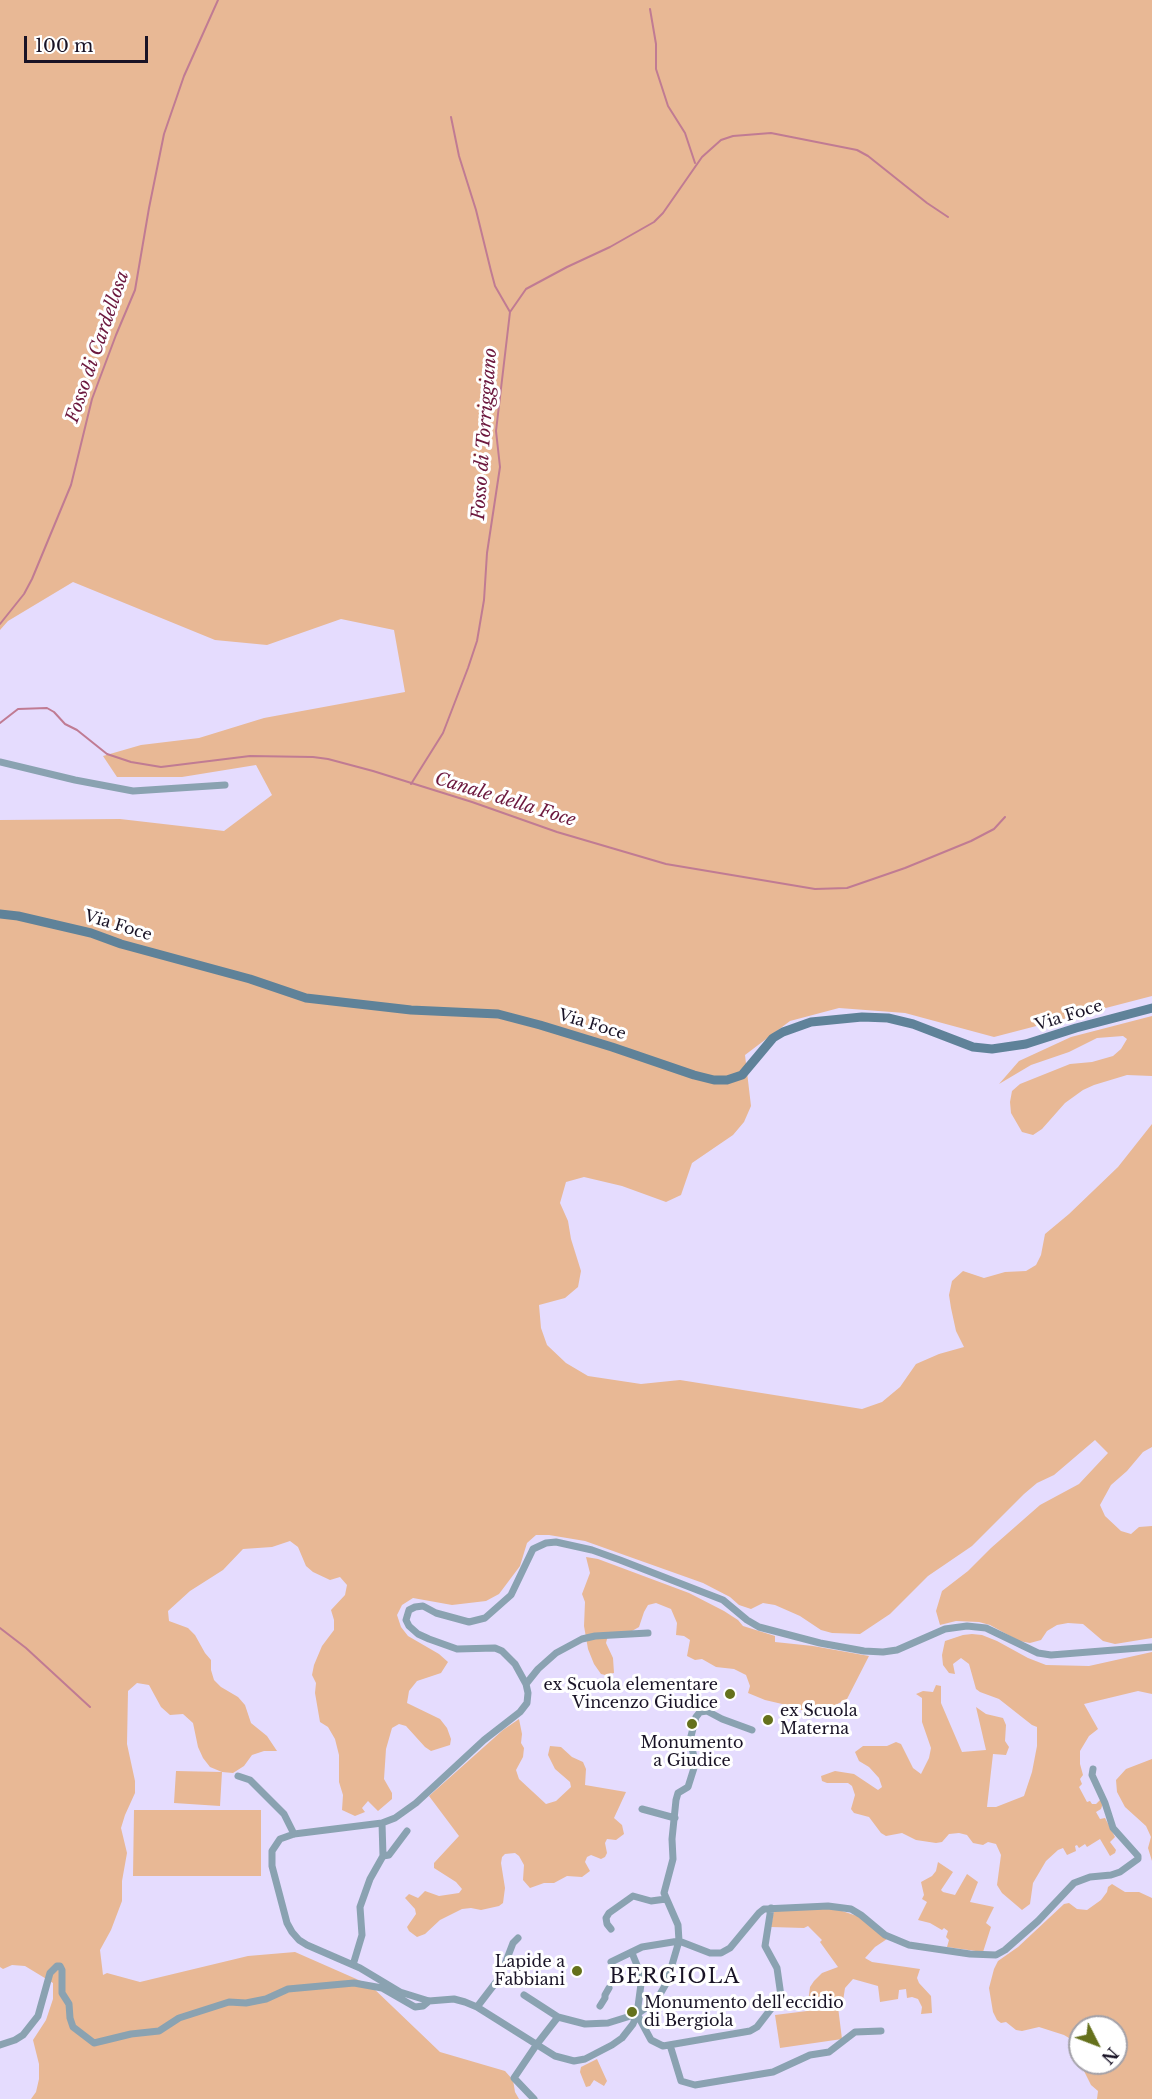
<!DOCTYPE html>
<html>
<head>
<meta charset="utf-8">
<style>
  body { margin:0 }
  #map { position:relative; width:1152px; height:2099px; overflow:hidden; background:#e5dcfe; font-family:"Libre Baskerville",serif }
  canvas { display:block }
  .north { position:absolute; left:1068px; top:2015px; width:60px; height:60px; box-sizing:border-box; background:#fff; border:2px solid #a3a1a8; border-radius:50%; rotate:132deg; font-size:16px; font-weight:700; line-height:24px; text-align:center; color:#191326 }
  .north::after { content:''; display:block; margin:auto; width:21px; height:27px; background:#65711c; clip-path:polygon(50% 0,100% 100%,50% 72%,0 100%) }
  .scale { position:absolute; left:24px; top:36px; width:124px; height:27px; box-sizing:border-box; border:3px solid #191326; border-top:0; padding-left:8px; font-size:18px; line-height:21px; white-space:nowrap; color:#191326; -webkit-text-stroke:4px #fff; paint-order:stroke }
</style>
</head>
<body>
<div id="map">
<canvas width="1152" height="2099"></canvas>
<div class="north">N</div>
<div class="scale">100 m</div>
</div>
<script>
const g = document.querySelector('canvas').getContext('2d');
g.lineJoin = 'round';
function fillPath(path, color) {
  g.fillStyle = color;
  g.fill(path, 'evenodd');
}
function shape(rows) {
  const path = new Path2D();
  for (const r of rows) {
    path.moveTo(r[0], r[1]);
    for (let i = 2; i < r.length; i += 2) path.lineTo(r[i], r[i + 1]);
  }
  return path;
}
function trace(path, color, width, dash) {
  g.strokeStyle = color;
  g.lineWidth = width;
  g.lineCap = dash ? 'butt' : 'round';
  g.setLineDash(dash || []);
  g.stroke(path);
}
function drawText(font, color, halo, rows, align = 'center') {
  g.font = font + ' "Libre Baskerville",serif';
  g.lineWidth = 6;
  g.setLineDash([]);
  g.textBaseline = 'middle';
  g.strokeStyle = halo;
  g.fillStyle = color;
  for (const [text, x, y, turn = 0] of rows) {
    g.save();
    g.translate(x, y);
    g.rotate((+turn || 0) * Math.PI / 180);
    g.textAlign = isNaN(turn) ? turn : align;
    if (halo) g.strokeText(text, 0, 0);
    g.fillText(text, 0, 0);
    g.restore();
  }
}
const green = shape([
  [0,0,1152,0,1152,996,994,1037,905,1013,839,1008,790,1021,745,1055,751,1106,744,1122,733,1135,692,1163,681,1195,666,1202,622,1186,584,1177,566,1182,560,1203,568,1221,571,1239,581,1271,578,1287,565,1298,539,1305,541,1328,547,1345,566,1363,588,1376,641,1384,680,1380,862,1409,882,1402,900,1387,916,1364,939,1354,964,1347,956,1331,951,1308,949,1295,952,1281,963,1271,984,1278,1005,1272,1026,1271,1036,1265,1041,1255,1045,1234,1069,1214,1118,1167,1152,1124,1152,1447,1143,1452,1127,1471,1111,1485,1100,1505,1105,1516,1121,1531,1131,1534,1139,1527,1152,1526,1152,1638,1115,1644,1103,1641,1083,1624,1068,1623,1057,1625,1047,1631,1041,1640,1030,1643,1019,1641,990,1625,979,1622,956,1621,940,1625,936,1611,942,1591,968,1571,991,1548,1040,1505,1079,1484,1108,1453,1095,1440,1054,1475,1037,1483,1024,1494,972,1546,928,1576,890,1614,860,1634,832,1633,821,1630,800,1616,775,1605,763,1603,751,1609,739,1605,730,1597,703,1583,585,1541,549,1535,536,1535,527,1543,520,1566,499,1594,486,1601,452,1605,413,1598,402,1605,397,1615,401,1627,408,1636,439,1654,448,1662,441,1673,417,1681,409,1691,407,1703,440,1719,447,1728,451,1739,450,1745,431,1751,425,1747,406,1726,399,1724,392,1728,386,1749,384,1779,392,1793,392,1799,378,1811,368,1801,362,1808,365,1812,355,1816,342,1810,343,1795,339,1782,339,1755,335,1739,328,1727,320,1722,315,1693,316,1683,312,1675,314,1665,322,1646,334,1630,334,1620,331,1610,345,1595,347,1585,340,1577,330,1580,313,1572,306,1566,298,1547,290,1541,272,1547,243,1549,223,1570,190,1591,168,1611,169,1621,188,1628,195,1635,205,1653,211,1660,211,1670,214,1680,221,1687,238,1697,245,1705,251,1723,267,1736,277,1751,264,1751,252,1755,244,1766,233,1773,222,1772,220,1806,174,1803,176,1771,222,1772,210,1767,203,1758,198,1747,193,1723,183,1714,170,1715,161,1707,149,1685,137,1683,128,1691,127,1744,135,1781,135,1793,125,1815,121,1828,127,1853,122,1881,122,1901,111,1930,100,1950,103,1975,107,1973,140,1982,248,1956,295,1952,370,1985,440,2052,505,2071,513,2080,515,2092,519,2099,31,2099,36,2092,39,2079,39,2064,33,2040,46,2020,53,1999,53,1983,25,1966,12,1965,3,1969,0,1967,0,820,120,819,224,831,272,795,256,765,182,777,117,777,103,756,141,745,199,738,264,718,405,692,394,630,341,619,267,645,215,640,73,582,8,621,0,630],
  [1152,1016,1152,1076,1127,1075,1094,1085,1083,1090,1065,1103,1042,1129,1033,1135,1022,1132,1011,1113,1010,1102,1012,1091,1020,1084,1070,1064,1092,1062,1113,1056,1121,1049,1127,1039,1123,1036,1097,1038,1069,1052,1031,1065,999,1084,1019,1061,1071,1037],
  [586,1557,598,1559,689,1593,724,1611,738,1620,743,1626,775,1636,775,1642,813,1646,869,1656,847,1699,824,1711,800,1710,795,1707,765,1700,748,1693,750,1686,746,1675,734,1669,716,1667,702,1659,695,1660,687,1656,690,1640,684,1636,676,1635,677,1623,671,1609,656,1603,648,1605,644,1612,639,1627,632,1631,608,1635,606,1643,613,1658,614,1673,605,1675,601,1674,594,1664,588,1649,584,1626,585,1602,582,1594,590,1573],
  [972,1634,982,1635,997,1641,1028,1658,1046,1665,1089,1666,1152,1652,1152,1694,1138,1691,1084,1704,1098,1729,1089,1736,1080,1751,1080,1764,1083,1775,1080,1779,1082,1784,1079,1787,1087,1802,1090,1801,1092,1804,1096,1804,1101,1799,1103,1803,1101,1809,1096,1812,1100,1819,1105,1818,1115,1837,1110,1842,1116,1850,1115,1853,1110,1856,1100,1839,1087,1847,1085,1844,1079,1848,1077,1845,1075,1846,1076,1851,1067,1855,1063,1848,1058,1850,1046,1861,1033,1883,1030,1904,1022,1910,1002,1893,997,1885,1001,1855,996,1844,988,1842,983,1845,973,1843,967,1835,959,1833,949,1834,942,1842,936,1843,916,1840,902,1833,886,1836,881,1833,869,1817,854,1813,851,1809,855,1795,852,1786,848,1783,827,1783,822,1781,821,1776,835,1771,854,1774,878,1790,882,1787,879,1778,869,1767,859,1761,855,1752,863,1746,887,1746,896,1742,901,1744,913,1768,921,1774,929,1758,931,1748,922,1722,922,1698,916,1694,923,1691,933,1692,936,1685,941,1686,941,1703,962,1752,986,1750,976,1707,986,1714,1003,1718,1006,1725,1005,1741,1009,1747,1006,1755,993,1754,987,1807,996,1807,1024,1796,1032,1772,1037,1746,1037,1727,1032,1725,999,1699,980,1692,976,1689,969,1664,961,1658,953,1664,955,1674,949,1673,943,1665,942,1655,945,1641,963,1635],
  [519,1719,522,1734,521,1743,524,1748,523,1757,516,1770,519,1779,546,1804,556,1801,571,1787,570,1782,555,1769,548,1755,550,1746,561,1747,572,1757,583,1762,586,1769,585,1785,626,1792,614,1818,622,1825,624,1834,616,1840,607,1839,605,1843,607,1853,605,1857,601,1859,591,1855,587,1857,585,1862,590,1871,582,1877,567,1876,554,1883,544,1883,530,1888,523,1880,524,1865,519,1856,515,1853,505,1854,502,1857,501,1863,505,1888,503,1903,499,1906,481,1910,471,1908,462,1909,440,1920,425,1934,417,1937,409,1931,407,1927,416,1914,415,1909,405,1898,409,1894,418,1898,425,1891,439,1896,459,1893,462,1889,456,1882,434,1868,434,1863,459,1836,429,1796,503,1730],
  [1152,1759,1152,1861,1148,1848,1151,1837,1146,1826,1125,1807,1117,1792,1116,1780,1126,1769],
  [134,1810,261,1810,261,1876,133,1876],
  [938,1862,953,1872,941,1890,943,1892,955,1895,967,1874,978,1882,970,1902,994,1907,986,1923,991,1927,983,1952,947,1947,949,1940,946,1937,948,1931,944,1928,942,1930,930,1923,918,1920,927,1902,922,1899,924,1895,921,1882,932,1876,936,1871],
  [1112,1884,1125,1892,1139,1892,1152,1898,1152,2099,1097,2099,1098,2091,1091,2085,1080,2063,1116,2063,1116,2027,1080,2027,1080,2063,1075,2057,1069,2038,1064,2035,1039,2027,1022,2031,1016,2030,1006,2022,1001,2023,997,2020,993,2012,989,1988,994,1969,998,1961,1018,1947,1064,1904,1069,1903,1077,1909,1087,1910,1101,1900,1107,1892,1108,1887],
  [833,1908,860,1917,887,1939,875,1947,865,1958,872,1962,920,1969,917,1978,919,1983,931,1996,932,2013,921,2014,922,2007,918,1999,912,1997,907,1998,906,1989,899,1990,898,1999,880,2002,878,1986,853,1979,845,1988,843,2001,838,2007,842,2039,780,2048,775,2015,807,2011,810,1987,814,1981,822,1973,838,1967,820,1942,822,1940,808,1926,804,1928,771,1927,774,1910],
  [597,2059,607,2081,604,2086,594,2080,590,2086,586,2087,580,2072,581,2067]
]);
const stream = shape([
  [650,9,656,44,656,69,668,106,685,133,695,163],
  [510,312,526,289,567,267,610,247,654,222,663,213,702,157,721,140,733,136,771,133,857,150,868,156,927,203,948,217],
  [0,624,24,594,32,579,71,485,92,399,116,335,135,290,149,208,164,134,184,76,218,0],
  [0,723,18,709,47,708,54,712,65,724,77,730,107,754,131,762,161,767,250,756,313,757,328,759,373,771,472,802,557,832,666,864,815,889,847,888,905,868,971,841,994,829,1005,817],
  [411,784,443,733,468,668,477,641,484,600,487,553,500,467,496,431,510,312,495,286,491,271,476,210,459,156,451,117],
  [0,1628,26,1648,90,1707]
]);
const minor = shape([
  [0,762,75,780,133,791,225,785],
  [526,1684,538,1669,556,1653,582,1639,595,1636,648,1633],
  [238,1776,250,1780,284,1814,294,1834],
  [642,1809,675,1818],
  [383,1856,389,1855,407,1831],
  [611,1929,607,1924,606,1918,609,1913,633,1896,651,1901,666,1899],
  [632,1953,639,1970,641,1984,637,2014,633,2024,622,2038,612,2045,585,2059,574,2061,555,2056,477,2007,465,2002,454,1999,429,2001,400,1992,360,1968,307,1945,299,1940,292,1932,287,1923,272,1866,272,1851,280,1839,294,1834,382,1823,395,1818,416,1803,484,1740,520,1712,527,1703,528,1693,526,1684,515,1664,502,1651,495,1648,457,1649,429,1639,418,1634,409,1626,406,1620,409,1610,415,1607,423,1606,436,1613,469,1622,485,1618,511,1595,533,1549,546,1543,556,1542,592,1550,620,1560,723,1600,747,1620,759,1627,820,1643,864,1651,883,1652,897,1650,945,1629,967,1626,986,1628,1038,1653,1051,1655,1152,1647],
  [611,1962,642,1947,679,1941,710,1953,721,1953,730,1948,759,1913,764,1909,828,1906,851,1909,861,1915,885,1935,909,1945,970,1954,996,1955,1005,1950,1038,1921,1074,1883,1090,1877,1111,1875,1120,1872,1138,1859,1138,1856,1113,1828,1105,1803,1092,1775,1093,1769],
  [353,1965,362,1935,360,1907,370,1879,383,1856,382,1823],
  [524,1995,558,2017,585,2024,608,2023,637,2014,650,2005,659,1996,667,1982,679,1941,678,1925,664,1893,673,1859,672,1839,676,1800,678,1793,688,1787,694,1768,695,1761,690,1740,696,1717,700,1712,707,1711,722,1719,752,1730],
  [600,2006,605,1998,605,1995,609,1988],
  [477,2007,500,1977,513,1943,518,1938],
  [637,2014,651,2040,663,2046,750,2031,757,2027,781,1996,777,1968,765,1946,771,1908],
  [0,2045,15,2040,23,2035,38,2016,50,1973,57,1966,60,1966,62,1970,62,1993,69,2004,70,2018,73,2027,94,2043,131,2034,159,2031,179,2018,229,2002,246,2003,266,1999,288,1989,354,1983,382,1988,415,2007,423,2006,429,2001],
  [670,2045,681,2081,695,2085,773,2072,810,2055,829,2052,855,2032,881,2031],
  [534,2099,514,2078,537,2044,558,2017]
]);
const secondary = shape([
  [0,914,18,916,91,933,121,944,250,979,306,998,411,1010,498,1014,540,1025,612,1047,694,1075,714,1080,727,1080,742,1075,773,1038,783,1032,811,1022,862,1017,888,1018,913,1024,973,1047,992,1049,1026,1044,1076,1028,1152,1008]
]);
const markers = [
  [730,1694,6,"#65711c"],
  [768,1720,6,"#65711c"],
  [692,1724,6,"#65711c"],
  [577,1971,6,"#65711c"],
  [632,2012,6,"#65711c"]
];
const streetNames = [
  ["Via Foce",118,926,17],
  ["Via Foce",1069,1016,-17],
  ["Via Foce",592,1025,17]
];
const poiNames = [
  ["ex Scuola elementare",718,1685],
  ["Vincenzo Giudice",718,1703],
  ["ex Scuola",780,1711,"left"],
  ["Materna",780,1729,"left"],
  ["Monumento",692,1743,"center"],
  ["a Giudice",692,1761,"center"],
  ["Lapide a",565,1962],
  ["Fabbiani",565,1980],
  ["Monumento dell'eccidio",644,2003,"left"],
  ["di Bergiola",644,2021,"left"]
];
const waterNames = [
  ["Fosso di Cardellosa",98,347,-71],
  ["Fosso di Torriggiano",485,434,-86],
  ["Canale della Foce",505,800,17]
];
const quarterNames = [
  ["BERGIOLA",675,1977]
];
fillPath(green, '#e8b895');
trace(stream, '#c07b93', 2);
trace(minor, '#8aa2b1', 7);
trace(secondary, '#5f8299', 9);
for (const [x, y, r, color] of markers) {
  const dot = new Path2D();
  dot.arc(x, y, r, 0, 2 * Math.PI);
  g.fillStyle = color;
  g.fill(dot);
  trace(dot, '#fff', 2);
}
drawText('16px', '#191326', '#fff', streetNames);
drawText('16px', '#191326', '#fff', poiNames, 'right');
drawText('italic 18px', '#6c183e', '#fff', waterNames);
g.letterSpacing = '1.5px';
drawText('20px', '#191326', '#fff', quarterNames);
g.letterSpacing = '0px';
</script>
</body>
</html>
